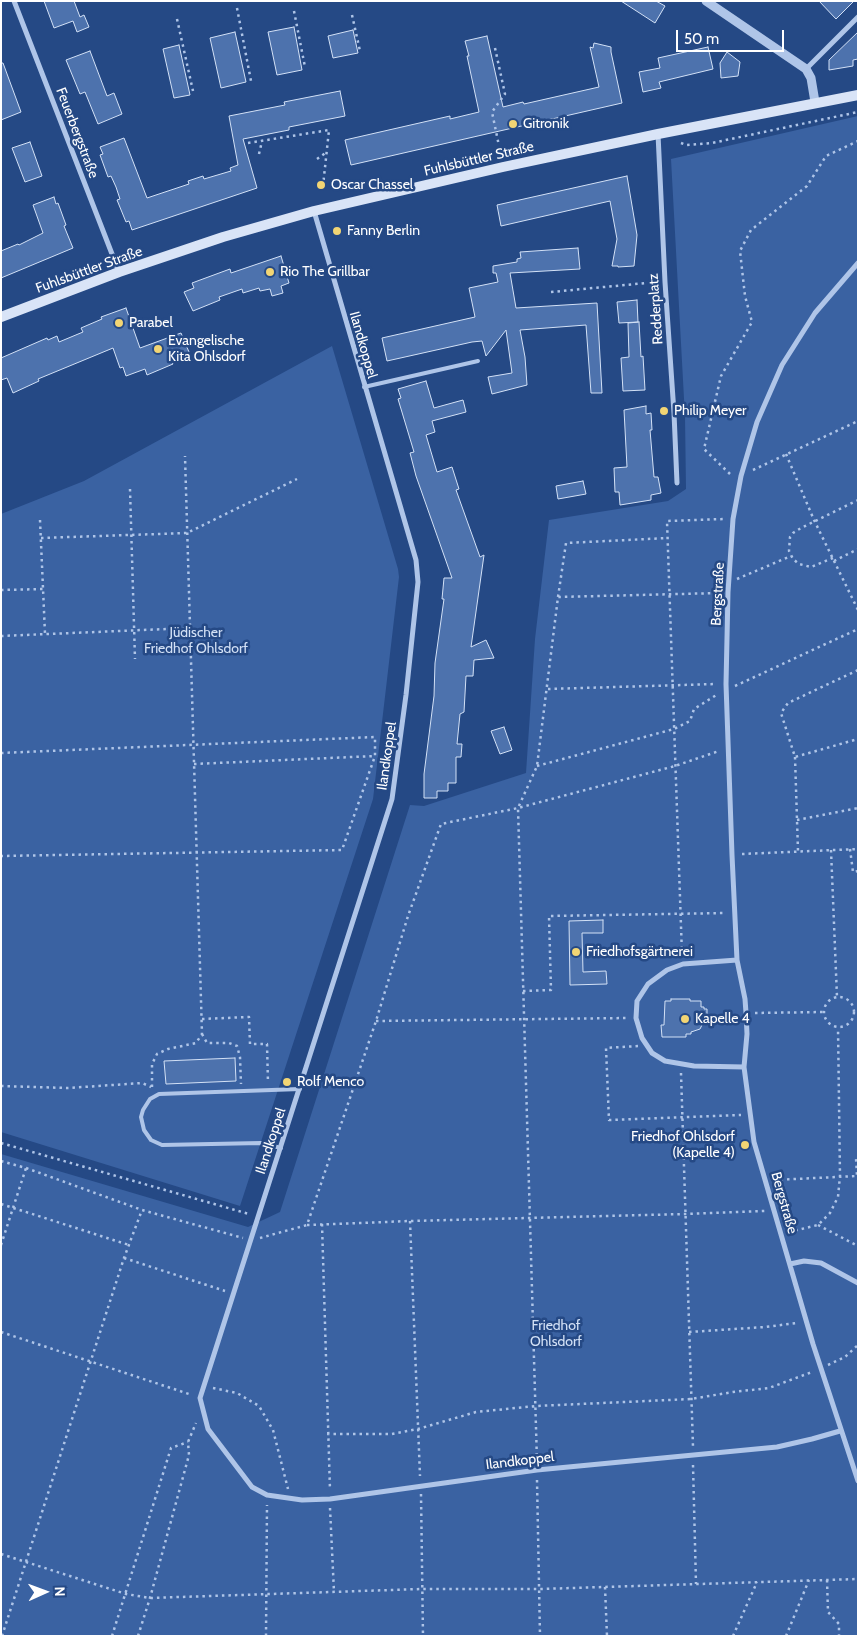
<!DOCTYPE html>
<html>
<head>
<meta charset="utf-8">
<style>
  body { margin:0 }
  #map { position:relative; width:859px; height:1637px; overflow:hidden; background:#254985; font-family:Cabin,sans-serif }
  canvas { display:block }
  .frame { position:absolute; inset:0; border:2px solid #fff; pointer-events:none }
  .north { position:absolute; left:20px; top:1567px; width:50px; height:50px; -webkit-text-stroke:4px #254985; paint-order:stroke; rotate:88deg; font-size:14px; font-weight:700; line-height:20px; text-align:center; color:#fff }
  .north::after { content:''; display:block; margin:auto; width:18px; height:22px; background:#fff; clip-path:polygon(50% 0,100% 100%,50% 72%,0 100%) }
  .scale { position:absolute; left:676px; top:30px; width:108px; height:22px; box-sizing:border-box; border:2px solid #fff; border-top:0; padding-left:6px; font-size:15px; line-height:18px; white-space:nowrap; color:#fff; -webkit-text-stroke:4px #254985; paint-order:stroke }
</style>
</head>
<body>
<div id="map">
<canvas width="859" height="1637"></canvas>
<div class="frame"></div>
<div class="north">N</div>
<div class="scale">50 m</div>
</div>
<script>
const g = document.querySelector('canvas').getContext('2d');
g.lineJoin = 'round';
function fillPath(path, color) {
  g.fillStyle = color;
  g.fill(path, 'evenodd');
}
function shape(rows) {
  const path = new Path2D();
  for (const r of rows) {
    if (r.length === 3) {
      path.moveTo(r[0] + r[2], r[1]);
      path.arc(r[0], r[1], r[2], 0, 2 * Math.PI);
      continue;
    }
    path.moveTo(r[0], r[1]);
    for (let i = 2; i < r.length; i += 2) path.lineTo(r[i], r[i + 1]);
  }
  return path;
}
function trace(path, color, width, dash) {
  g.strokeStyle = color;
  g.lineWidth = width;
  g.lineCap = dash ? 'butt' : 'round';
  g.setLineDash(dash || []);
  g.stroke(path);
}
function drawText(font, color, halo, rows, align = 'center') {
  g.font = font + ' Cabin,sans-serif';
  g.lineWidth = 5;
  g.setLineDash([]);
  g.textBaseline = 'middle';
  g.strokeStyle = halo;
  g.fillStyle = color;
  for (const [text, x, y, turn = 0] of rows) {
    g.save();
    g.translate(x, y);
    g.rotate((+turn || 0) * Math.PI / 180);
    g.textAlign = isNaN(turn) ? turn : align;
    if (halo) g.strokeText(text, 0, 0);
    g.fillText(text, 0, 0);
    g.restore();
  }
}
const green = shape([
  [858,116,858,1636,1,1636,1,1154,248,1227,280,1212,410,805,424,806,526,773,535,639,549,520,668,501,686,489,685,417,671,159],
  [332,346,398,569,399,577,373,799,240,1206,1,1132,1,514,84,481]
]);
const building = shape([
  [44,1,74,1,80,17,84,15,89,27,77,32,73,21,54,28,44,1],
  [621,1,656,1,665,6,655,23,621,1],
  [819,1,854,1,836,19,819,1],
  [294,27,302,70,277,75,268,32,294,27],
  [353,30,358,53,333,58,328,36,353,30],
  [235,32,246,82,221,88,210,38,235,32],
  [858,32,858,59,853,60,853,66,829,70,829,60,858,32],
  [487,36,503,107,523,102,524,104,599,87,590,47,593,48,594,43,611,47,611,52,622,103,351,165,345,140,450,116,450,119,479,112,467,56,469,56,465,41,487,36],
  [179,45,190,95,174,98,163,49,179,45],
  [708,47,713,69,659,82,661,88,643,92,639,72,660,68,658,58,708,47],
  [90,51,107,96,114,93,122,114,98,124,85,92,80,94,66,60,90,51],
  [727,52,740,62,738,76,721,78,720,63,727,52],
  [1,63,3,63,21,112,1,120,1,63],
  [340,91,345,116,289,127,289,130,243,139,257,188,132,230,129,221,126,222,117,200,120,199,116,187,111,176,108,177,100,155,103,154,100,147,124,138,147,198,189,184,188,181,203,176,204,179,231,171,230,168,238,165,229,116,285,105,284,102,340,91],
  [30,142,42,176,25,182,12,148,30,142],
  [627,176,637,235,634,266,618,267,618,266,612,266,617,239,610,201,501,226,497,205,627,176],
  [54,197,56,204,58,203,66,225,64,226,73,248,1,278,1,251,18,244,19,245,43,233,33,205,54,197],
  [578,248,580,269,510,273,516,308,597,303,602,393,591,393,586,325,520,330,525,357,527,385,492,394,488,377,512,373,506,330,486,356,482,341,472,342,387,361,382,338,475,317,469,288,498,282,496,273,493,273,493,266,517,262,517,259,521,258,520,252,578,248],
  [281,256,289,283,281,286,283,293,272,296,270,289,260,291,259,288,243,293,242,289,219,297,220,300,193,311,184,292,194,288,192,283,230,269,231,273,281,256],
  [637,300,638,322,619,323,617,302,637,300],
  [126,308,140,348,181,333,189,352,171,359,173,364,147,375,145,369,126,376,123,367,120,368,113,348,38,379,39,381,13,393,7,378,1,380,1,358,47,338,48,340,57,336,59,342,83,332,81,328,102,319,101,317,126,308],
  [639,322,641,357,643,356,645,390,623,391,621,358,629,357,628,323,639,322],
  [426,381,434,408,463,400,466,412,432,421,435,432,426,435,437,472,452,467,459,489,456,490,480,557,484,555,471,647,486,640,494,658,474,660,473,676,466,676,464,712,460,714,457,744,462,744,461,757,456,757,456,783,448,783,448,791,437,791,437,798,424,798,424,774,434,696,435,663,444,599,442,599,444,578,452,578,416,476,410,453,414,452,398,399,401,398,398,389,426,381],
  [646,406,646,414,651,413,652,430,650,430,654,477,658,477,661,493,651,495,651,500,620,505,619,492,615,492,614,468,627,467,624,410,646,406],
  [583,481,586,494,558,499,556,486,583,481],
  [504,727,512,750,500,754,491,731,504,727],
  [603,920,603,933,582,933,583,972,606,971,607,984,570,985,569,921,603,920],
  [671,999,690,999,690,1001,701,1001,701,1007,704,1007,704,1009,707,1009,707,1021,704,1021,700,1029,691,1032,691,1034,686,1034,686,1037,662,1037,661,1025,664,1025,665,1001,671,1001,671,999],
  [235,1058,236,1081,166,1084,164,1061,235,1058]
]);
const path = shape([
  [237,8,251,81],
  [294,11,305,67],
  [352,15,360,51],
  [177,19,193,91],
  [495,48,505,94,492,112,499,146],
  [248,143,329,130,323,186],
  [681,143,686,145,712,143,858,112],
  [259,154,262,141],
  [317,159,327,152],
  [551,292,657,282],
  [786,454,814,520,858,610],
  [753,470,858,421],
  [730,474,704,449,721,376,752,322,745,296,740,251,751,230,807,186,826,156,858,141],
  [130,489,135,659],
  [40,520,45,634],
  [41,538,187,533,297,479],
  [833,558,811,567,799,564,793,559,789,551,790,537,793,533,801,528,858,500],
  [834,561,858,549],
  [737,579,791,556],
  [1,590,43,589],
  [558,597,566,543,668,538],
  [1,636,190,628],
  [858,670,788,703,781,713,795,757,858,739],
  [735,686,858,629],
  [548,689,716,684],
  [1,753,375,737,375,756,342,850,1,856],
  [795,757,798,851],
  [194,764,375,756],
  [537,766,674,729,690,721,694,709,718,694],
  [797,820,858,808],
  [850,849,853,872,858,871],
  [831,850,837,997],
  [742,854,858,849],
  [682,955,667,521,724,519],
  [523,991,551,990,549,916,725,913],
  [839,1012,15],
  [755,1013,823,1012],
  [202,1019,249,1017,250,1044,267,1044,268,1083],
  [376,1021,627,1018],
  [202,1034,207,1043,229,1043,237,1046,240,1057,241,1084],
  [638,1046,606,1048,609,1120,741,1115],
  [681,1073,693,1447],
  [1,1086,68,1088,142,1083,151,1087],
  [152,1087,152,1064,157,1054,168,1049,196,1043,202,1034,185,456],
  [1,1143,249,1214],
  [1,1161,26,1168,142,1210,243,1238],
  [774,1180,857,1176,856,1158,858,1158],
  [1,1204,129,1245],
  [410,1221,420,1476],
  [322,1224,330,1490],
  [307,1225,410,1221,685,1214,765,1211],
  [818,1225,858,1246],
  [789,1232,818,1225,830,1213,838,1197,840,1176,838,1028],
  [260,1238,307,1225,376,1021,408,916,441,824,518,808,675,766,719,751],
  [1,1245,26,1168],
  [124,1258,225,1291],
  [1,1332,192,1395],
  [689,1332,765,1327,797,1323],
  [828,1365,845,1357,858,1345],
  [213,1388,237,1393,259,1406,273,1430,288,1489],
  [327,1434,392,1434,418,1429,476,1412,536,1406,691,1399,733,1392,769,1388,812,1372],
  [537,1462,518,808,537,766,558,597,720,593],
  [693,1465,696,1584],
  [537,1480,540,1636],
  [421,1494,423,1636],
  [330,1508,334,1592],
  [1,1554,126,1594,150,1598,421,1589,540,1589,858,1579],
  [827,1580,828,1612,839,1624,839,1636],
  [605,1587,607,1636],
  [2,1636,124,1258,142,1210],
  [112,1636,171,1448,188,1442],
  [138,1636,150,1598,189,1455,188,1442,196,1423],
  [266,1636,267,1505],
  [733,1636,757,1582],
  [786,1636,809,1580]
]);
const service = shape([
  [364,387,478,361],
  [281,1148,261,1143,162,1145,151,1140,144,1130,141,1117,143,1110,150,1099,159,1094,300,1089]
]);
const minor = shape([
  [14,1,119,272],
  [806,69,858,17],
  [658,134,665,282,674,413,677,483],
  [314,211,416,560,418,582,406,695,392,799,200,1398,208,1429,252,1487,267,1495,302,1500,330,1499,537,1470,777,1447,812,1439,840,1431],
  [858,263,815,313,782,365,757,422,741,476,733,519,728,592,726,684,732,855,737,960,745,999,746,1013,747,1034,744,1067,754,1142,813,1344,858,1481],
  [737,960,683,964,667,970,648,984,637,1001,636,1018,642,1038,652,1053,665,1061,694,1066,744,1067],
  [790,1264,804,1261,821,1263,858,1283]
]);
const tertiary = shape([
  [706,1,806,69,811,78,815,102]
]);
const secondary = shape([
  [1,317,119,272,223,237,314,211,503,167,658,134,858,95]
]);
const markers = [
  [513,124,5,"#f2d574"],
  [321,185,5,"#f2d574"],
  [337,231,5,"#f2d574"],
  [270,272,5,"#f2d574"],
  [119,323,5,"#f2d574"],
  [158,349,5,"#f2d574"],
  [664,411,5,"#f2d574"],
  [576,952,5,"#f2d574"],
  [685,1019,5,"#f2d574"],
  [287,1082,5,"#f2d574"],
  [745,1145,5,"#f2d574"]
];
const poiNames = [
  ["Gitronik",523,124],
  ["Oscar Chassel",331,185],
  ["Fanny Berlin",347,231],
  ["Rio The Grillbar",280,272],
  ["Parabel",129,323],
  ["Evangelische",168,341],
  ["Kita Ohlsdorf",168,357],
  ["Philip Meyer",674,411],
  ["Friedhofsgärtnerei",586,952],
  ["Kapelle 4",695,1019],
  ["Rolf Menco",297,1082],
  ["Friedhof Ohlsdorf",735,1137,"right"],
  ["(Kapelle 4)",735,1153,"right"]
];
const streetNames = [
  ["Feuerbergstraße",77,133,69],
  ["Fuhlsbüttler Straße",479,159,-13],
  ["Fuhlsbüttler Straße",89,270,-20],
  ["Redderplatz",656,309,-94],
  ["Ilandkoppel",363,345,74],
  ["Bergstraße",718,594,-87],
  ["Ilandkoppel",387,756,-82],
  ["Ilandkoppel",271,1141,-72],
  ["Bergstraße",784,1203,74],
  ["Ilandkoppel",520,1461,-7]
];
const parkNames = [
  ["Jüdischer",196,633],
  ["Friedhof Ohlsdorf",196,649],
  ["Friedhof",556,1326],
  ["Ohlsdorf",556,1342]
];
fillPath(green, '#3a62a2');
fillPath(building, '#4d72ad');
trace(building, '#d3e1f6', 1);
trace(path, '#afc5e8', 2.5, [2.5, 4]);
trace(service, '#afc5e8', 4);
trace(minor, '#afc5e8', 5);
trace(tertiary, '#afc5e8', 9);
trace(secondary, '#d9e4f7', 10);
for (const [x, y, r, color] of markers) {
  const dot = new Path2D();
  dot.arc(x, y, r, 0, 2 * Math.PI);
  g.fillStyle = color;
  g.fill(dot);
  trace(dot, '#254985', 2);
}
drawText('14px', '#fff', '#254985', poiNames, 'left');
drawText('14px', '#fff', '#254985', streetNames);
drawText('14px', '#d3e1f6', '#254985', parkNames);
</script>
</body>
</html>
